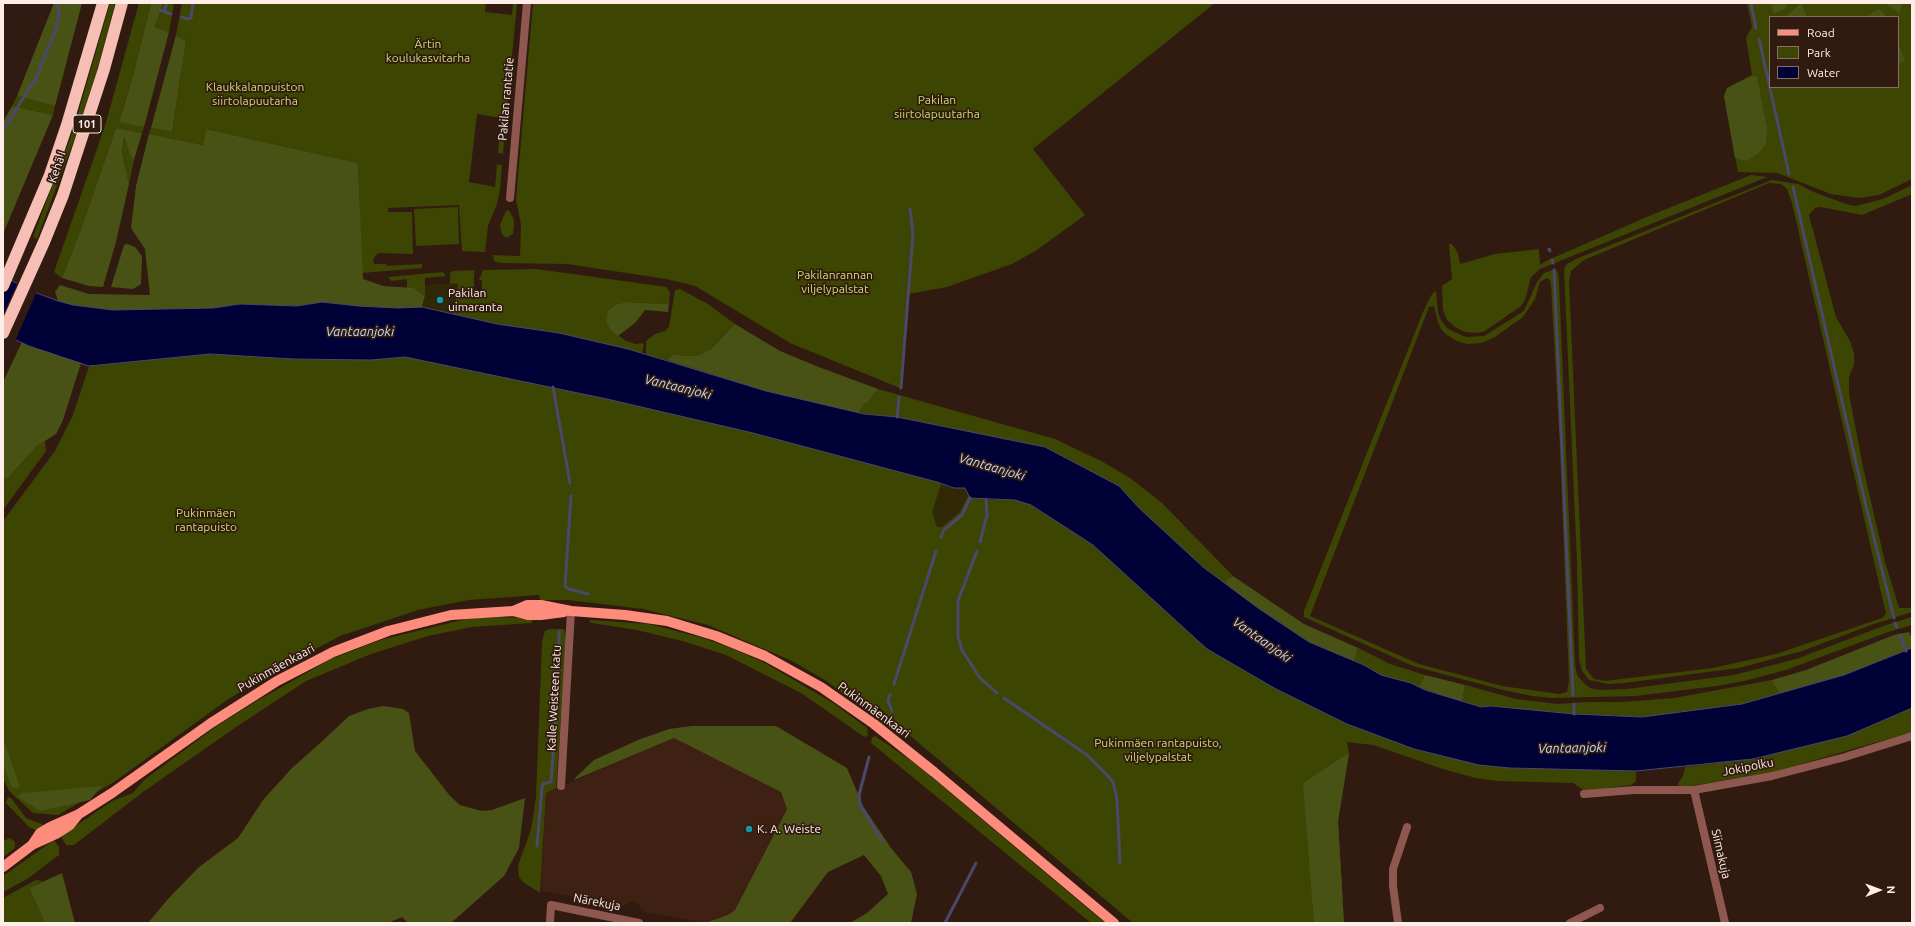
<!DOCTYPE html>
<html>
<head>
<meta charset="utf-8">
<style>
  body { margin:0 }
  #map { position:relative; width:1915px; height:926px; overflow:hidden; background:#311b10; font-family:Ubuntu,sans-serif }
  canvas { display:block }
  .frame { position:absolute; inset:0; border:4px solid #ffeee7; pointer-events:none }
  .legend { position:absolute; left:1769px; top:16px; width:130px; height:72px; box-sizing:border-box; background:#311b10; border:1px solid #836f66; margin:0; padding:5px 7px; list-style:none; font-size:12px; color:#ffeee7 }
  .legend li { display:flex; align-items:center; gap:8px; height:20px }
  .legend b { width:20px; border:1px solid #836f66 }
  .north { position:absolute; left:1859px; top:870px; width:40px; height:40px; -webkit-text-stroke:3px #311b10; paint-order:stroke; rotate:89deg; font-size:11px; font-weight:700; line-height:16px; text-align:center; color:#ffeee7 }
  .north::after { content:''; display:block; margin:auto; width:14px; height:18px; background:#ffeee7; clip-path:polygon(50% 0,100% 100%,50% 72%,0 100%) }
</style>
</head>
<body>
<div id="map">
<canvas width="1915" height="926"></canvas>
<div class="frame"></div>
<ul class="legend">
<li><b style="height:5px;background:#fd8c7d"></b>Road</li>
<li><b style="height:11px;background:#3d4503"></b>Park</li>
<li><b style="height:11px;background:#000136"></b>Water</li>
</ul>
<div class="north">N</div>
</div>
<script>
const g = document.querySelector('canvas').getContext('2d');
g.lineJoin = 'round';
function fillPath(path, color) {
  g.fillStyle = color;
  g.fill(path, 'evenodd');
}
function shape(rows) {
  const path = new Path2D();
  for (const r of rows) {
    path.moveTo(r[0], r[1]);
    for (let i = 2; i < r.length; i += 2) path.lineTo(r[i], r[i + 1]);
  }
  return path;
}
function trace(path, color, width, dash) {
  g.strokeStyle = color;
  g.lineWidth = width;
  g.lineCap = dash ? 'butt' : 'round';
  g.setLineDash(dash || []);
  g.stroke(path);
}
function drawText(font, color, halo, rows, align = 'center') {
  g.font = font + ' Ubuntu,sans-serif';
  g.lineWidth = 3.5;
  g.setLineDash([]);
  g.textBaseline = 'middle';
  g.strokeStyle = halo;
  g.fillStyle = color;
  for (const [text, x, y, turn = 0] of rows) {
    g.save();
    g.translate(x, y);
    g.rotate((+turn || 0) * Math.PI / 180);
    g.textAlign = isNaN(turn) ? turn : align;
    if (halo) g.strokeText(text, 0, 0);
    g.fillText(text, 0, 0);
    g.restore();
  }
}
const built = shape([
  [674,738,781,792,787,808,735,910,728,915,705,923,645,912,637,903,632,901,624,906,541,891,546,793]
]);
const green = shape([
  [110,3,115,3,98,67,77,132,37,239,33,237,73,131],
  [139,3,151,3,133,75,119,121,144,127,142,133,116,128,81,229,62,278,54,272,105,126],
  [163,3,174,3,169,32,155,27],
  [182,3,486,3,485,12,512,15,513,3,517,3,503,154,498,153,501,118,477,114,469,182,495,187,497,164,502,165,500,189,497,204,488,226,485,252,462,251,459,205,388,208,388,212,412,212,413,254,378,253,373,259,374,264,386,264,386,266,422,264,422,268,362,273,358,163,206,129,203,145,149,134,151,128,172,132,186,41,176,35],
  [533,3,1215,3,1033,149,1085,215,1037,250,1012,264,947,287,908,294,900,388,790,343,695,286,666,279,567,264,501,263,494,261,493,255,520,256,521,225,516,199],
  [1747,3,1912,3,1912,179,1879,195,1859,198,1831,194,1777,173,1738,172,1724,96,1727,88,1752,75,1746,38,1752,27],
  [1770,17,1898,17,1898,87,1770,87],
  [17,96,55,106,53,115,12,106],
  [125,137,130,156,134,160,129,184,122,153],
  [1751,175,1767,177,1540,269,1531,277,1525,300,1521,306,1485,331,1477,333,1465,332,1455,327,1447,320,1443,310,1442,286,1452,279,1449,244,1452,244,1458,253,1460,264,1495,254,1539,249,1540,265,1546,261,1649,216],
  [1772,180,1798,184,1816,193,1849,205,1856,206,1883,199,1912,185,1912,194,1862,215,1821,207,1815,208,1809,215,1836,317,1850,341,1854,353,1854,365,1849,377,1849,394,1863,467,1885,562,1899,608,1912,608,1912,612,1871,625,1802,651,1739,668,1624,683,1609,684,1589,680,1582,671,1579,659,1577,562,1564,269,1567,264,1576,259],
  [1769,183,1781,184,1787,189,1792,203,1886,614,1882,618,1776,654,1713,668,1605,681,1594,679,1586,669,1569,281,1571,271,1584,260],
  [458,207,459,244,416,246,414,209],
  [509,210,514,220,514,227,513,234,507,238,502,235,500,225,506,211],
  [536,269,667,287,670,293,669,302,666,304,627,302,611,330,626,341,636,344,642,343,644,345,642,353,559,333,497,324,453,314,458,285,450,284,450,273,453,271,474,270,474,291,482,291,482,280,479,280,483,270],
  [1555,269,1558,272,1559,282,1575,664,1577,675,1584,683,1590,688,1599,690,1627,689,1734,675,1796,659,1886,625,1912,617,1912,625,1888,632,1786,670,1744,681,1716,686,1635,696,1552,698,1532,696,1499,689,1413,666,1304,617,1304,611,1423,312,1432,294,1436,291,1438,313,1442,322,1448,329,1466,337,1484,336,1524,311,1537,282,1544,273],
  [1547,278,1550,280,1551,286,1560,447,1569,681,1567,692,1559,694,1502,686,1419,664,1310,616,1429,307,1434,306,1438,322,1441,329,1447,335,1457,341,1467,344,1482,343,1495,337,1523,317,1535,299,1540,282],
  [443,272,446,276,425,278,425,296,414,288,407,288,407,279,391,281,388,277],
  [680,289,708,304,735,324,711,349,699,355,686,356,674,354,667,360,646,355,646,341,655,334,665,331,669,327,675,290],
  [210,354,293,359,371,360,405,357,607,399,753,433,937,482,986,500,1015,500,1031,505,1093,545,1150,595,1276,689,1347,724,1414,749,1479,765,1510,768,1636,771,1636,781,1631,785,1585,791,1573,783,1497,781,1476,778,1443,769,1373,745,1347,742,1349,753,1338,821,1344,923,1133,923,895,723,878,706,875,710,870,713,825,680,792,661,708,625,643,609,568,600,540,600,539,595,469,600,418,610,340,636,272,672,227,700,114,782,58,815,33,813,9,791,3,778,3,521,55,451,73,415,89,366],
  [878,389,1055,439,1103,462,1130,478,1161,502,1233,576,1226,580,1225,584,1203,567,1139,508,1119,486,1045,447,897,417,859,413,864,404,870,400],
  [45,441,46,451,3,510,3,479,8,478,37,446],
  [487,617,530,618,533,620,531,623,472,627,428,636,371,654,306,681,239,725,143,792,74,845,66,845,61,836,112,801,133,793,144,780,214,728,255,702,331,659,384,639,466,619],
  [590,620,649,624,703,638,731,648,765,663,833,703,867,728,868,735,866,737,863,736,801,693,726,655,686,642,637,630,592,623,589,622],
  [550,629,563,629,565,631,566,639,556,788,546,793,540,893,523,882,519,877,518,865,530,833,533,818,536,797,542,642,545,631],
  [1358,648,1390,664,1425,675,1419,687,1381,675,1354,661],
  [1772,680,1774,685,1780,693,1742,704,1642,717,1574,714,1491,706,1481,707,1462,702,1465,685,1516,699,1557,704,1586,702,1623,702,1674,698],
  [1912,708,1912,732,1777,771,1685,787,1677,785,1683,776,1685,767,1753,759,1847,736],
  [875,736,916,764,1105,923,1091,923,876,747,871,743,872,738],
  [8,797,11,798,26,818,44,825,38,831,29,827,6,803],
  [10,838,15,842,15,848,3,857,3,841],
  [54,840,59,847,59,855,27,879,3,892,3,876],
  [36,880,43,881,29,888,45,923,3,923,3,898]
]);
const forest = shape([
  [54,3,82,3,55,106,17,96],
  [151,3,163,3,155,27,169,32,144,127,119,122,133,75],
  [1771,3,1788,3,1784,9,1774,14],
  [1801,3,1807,17,1789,17,1788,15],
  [1887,3,1902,3,1900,13,1888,6],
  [1879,9,1887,17,1868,17,1868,15],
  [176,35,186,41,172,132,151,128],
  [1898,42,1905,61,1898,64],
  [1752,76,1757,77,1767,128,1766,144,1759,153,1747,161,1735,158,1724,96,1727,88],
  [12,106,53,115,3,234,3,122],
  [116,128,142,133,134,160,130,156,125,138,124,139,122,153,129,184,116,242,103,287,89,286,62,278,81,229],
  [206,129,358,163,363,279,383,286,414,288,425,296,422,307,398,308,358,306,322,302,297,306,240,304,213,308,113,310,73,305,58,301,55,292,60,285,89,294,150,295,145,249,131,228,136,186,149,134,203,145],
  [127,244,135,247,142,256,141,284,133,289,111,287,124,245],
  [627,302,666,304,669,302,668,312,645,310,635,323,618,336,611,330,606,322,608,311,615,305],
  [735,324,780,351,816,366,878,389,870,400,864,404,859,413,766,391,667,360,674,354,686,356,699,355,711,349],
  [22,342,81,363,63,420,56,434,37,446,8,478,3,479,3,382],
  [1233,576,1304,624,1358,648,1354,661,1309,642,1258,608,1225,584,1226,580],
  [1909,632,1912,638,1912,648,1844,675,1780,693,1774,685,1772,680,1806,670,1894,635],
  [1425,675,1465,685,1462,702,1419,687],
  [383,706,403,709,409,713,415,751,450,796,460,805,482,811,492,810,525,798,519,848,504,876,451,923,408,923,402,917,388,923,148,923,168,899,199,867,238,838,263,800,292,768,318,745,349,716,368,709],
  [692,726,776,726,847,768,863,806,891,848,911,872,917,894,911,923,850,923,867,913,888,894,881,876,864,855,828,872,790,923,705,923,728,915,735,910,787,809,781,792,674,738,574,780,576,777,594,760,638,740,669,729],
  [3,738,20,787,12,788,3,764],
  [1349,753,1338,821,1344,923,1314,923,1303,783],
  [102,786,90,800,40,811,18,797,22,793],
  [62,873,75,923,45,923,29,888]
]);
const sand = shape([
  [448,283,458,284,453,314,422,307,425,296,425,285],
  [941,484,954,488,965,488,968,496,960,512,942,527,937,527,932,512]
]);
const water = shape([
  [3,276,31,291,58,301,73,305,113,310,213,308,240,304,297,306,322,302,358,306,398,308,422,307,497,324,559,333,628,349,766,391,864,414,897,417,1045,447,1119,486,1139,508,1203,567,1258,608,1309,642,1364,665,1381,675,1411,683,1425,690,1481,707,1491,706,1574,714,1642,717,1742,704,1844,675,1912,648,1912,708,1847,736,1753,759,1636,771,1510,768,1479,765,1414,749,1347,724,1276,689,1207,649,1093,545,1031,505,1015,500,970,498,965,488,954,488,937,482,753,433,607,399,405,357,371,360,293,359,210,354,89,366,29,346,3,334,3,276]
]);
const pier = shape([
  [18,282,37,291,15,341,3,336,3,315]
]);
const stream = shape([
  [1751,3,1756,28],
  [160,10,171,14],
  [164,11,167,3],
  [182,17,187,19,191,18,193,3],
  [1759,39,1789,174],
  [3,130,36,78,56,29,59,14,57,3],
  [1793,187,1866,506,1894,618],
  [1549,249,1550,251],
  [1552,260,1553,263],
  [1554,270,1573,695],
  [553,387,570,483],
  [901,388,913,234,910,209],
  [897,417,899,397],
  [571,496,565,586,569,589,588,594],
  [941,537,944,530,962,515,970,498],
  [980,542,987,515,986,500],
  [977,551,958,601,958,637,962,650,980,678,997,693],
  [1895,623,1897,627],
  [1900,635,1906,651],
  [894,684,936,551],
  [890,695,888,701,892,711],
  [1004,698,1087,755,1108,776,1113,782,1117,799,1120,863],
  [1574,704,1574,714],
  [869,757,859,795,860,805,882,841],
  [537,846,542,787,543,784,551,782,559,676,559,632],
  [945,923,976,863]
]);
const street = shape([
  [510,198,527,3],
  [561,786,571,611],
  [1694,790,1725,923],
  [1584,794,1634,790,1694,790,1772,776,1845,757,1912,736],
  [550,923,551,905,639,923],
  [1398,923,1393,886,1393,869,1407,827],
  [1570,923,1600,908]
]);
const primary = shape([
  [513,611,527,605,541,605,571,611,625,615,667,621,716,636,765,656,821,687,874,724,934,772,1114,923],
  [32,845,56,834,70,825,78,815],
  [3,867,32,845,40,833,50,827,79,814,112,793,211,723,277,681,333,652,388,631,451,615,513,611,528,615,541,615,564,612]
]);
const highway = shape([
  [3,286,50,175,67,125,103,3],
  [3,333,44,242,63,195,104,69,122,3]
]);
const markers = [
  [440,300,4,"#0f9aa8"],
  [749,829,4,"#0f9aa8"]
];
const shields = [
  [87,124,28]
];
const shieldNames = [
  ["101",87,124]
];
const parkNames = [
  ["Ärtin",428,44],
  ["koulukasvitarha",428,58],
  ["Klaukkalanpuiston",255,87],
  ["siirtolapuutarha",255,101],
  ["Pakilan",937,100],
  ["siirtolapuutarha",937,114],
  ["Pakilanrannan",835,275],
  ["viljelypalstat",835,289],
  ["Pukinmäen",206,513],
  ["rantapuisto",206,527],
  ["Pukinmäen rantapuisto,",1158,743],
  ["viljelypalstat",1158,757]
];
const streetNames = [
  ["Pakilan rantatie",506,99,-85],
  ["Kehä I",57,167,-71],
  ["Pukinmäenkaari",276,668,-29],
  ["Kalle Weisteen katu",554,698,-87],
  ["Pukinmäenkaari",874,710,36],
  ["Jokipolku",1748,767,-11],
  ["Siimakuja",1721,854,77],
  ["Närekuja",597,902,11]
];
const poiNames = [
  ["Pakilan",448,293],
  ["uimaranta",448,307],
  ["K. A. Weiste",757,829]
];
const waterNames = [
  ["Vantaanjoki",360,332],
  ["Vantaanjoki",678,387,14],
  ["Vantaanjoki",992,467,16],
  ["Vantaanjoki",1262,640,35],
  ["Vantaanjoki",1572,748,-1]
];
fillPath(built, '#3e2112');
fillPath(green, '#3d4503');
fillPath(forest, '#495215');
fillPath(sand, '#302807');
fillPath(water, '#000136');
trace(water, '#4c486b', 1);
fillPath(pier, '#311b10');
trace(stream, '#4c486b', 3);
trace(street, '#8e5850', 8);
trace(primary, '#fd8c7d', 10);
trace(highway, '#f6beb5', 12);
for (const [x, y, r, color] of markers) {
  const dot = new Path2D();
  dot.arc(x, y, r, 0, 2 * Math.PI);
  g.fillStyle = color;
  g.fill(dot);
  trace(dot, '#311b10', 1.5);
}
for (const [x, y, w] of shields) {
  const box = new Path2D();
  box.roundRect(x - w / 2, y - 9, w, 18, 3);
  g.fillStyle = '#311b10';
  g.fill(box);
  trace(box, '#ffeee7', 1);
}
drawText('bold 11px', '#ffeee7', null, shieldNames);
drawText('12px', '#cadd72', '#311b10', parkNames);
drawText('12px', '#ffeee7', '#311b10', streetNames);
drawText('12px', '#ffeee7', '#311b10', poiNames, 'left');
drawText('italic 13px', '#c4dafd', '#311b10', waterNames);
</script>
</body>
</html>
